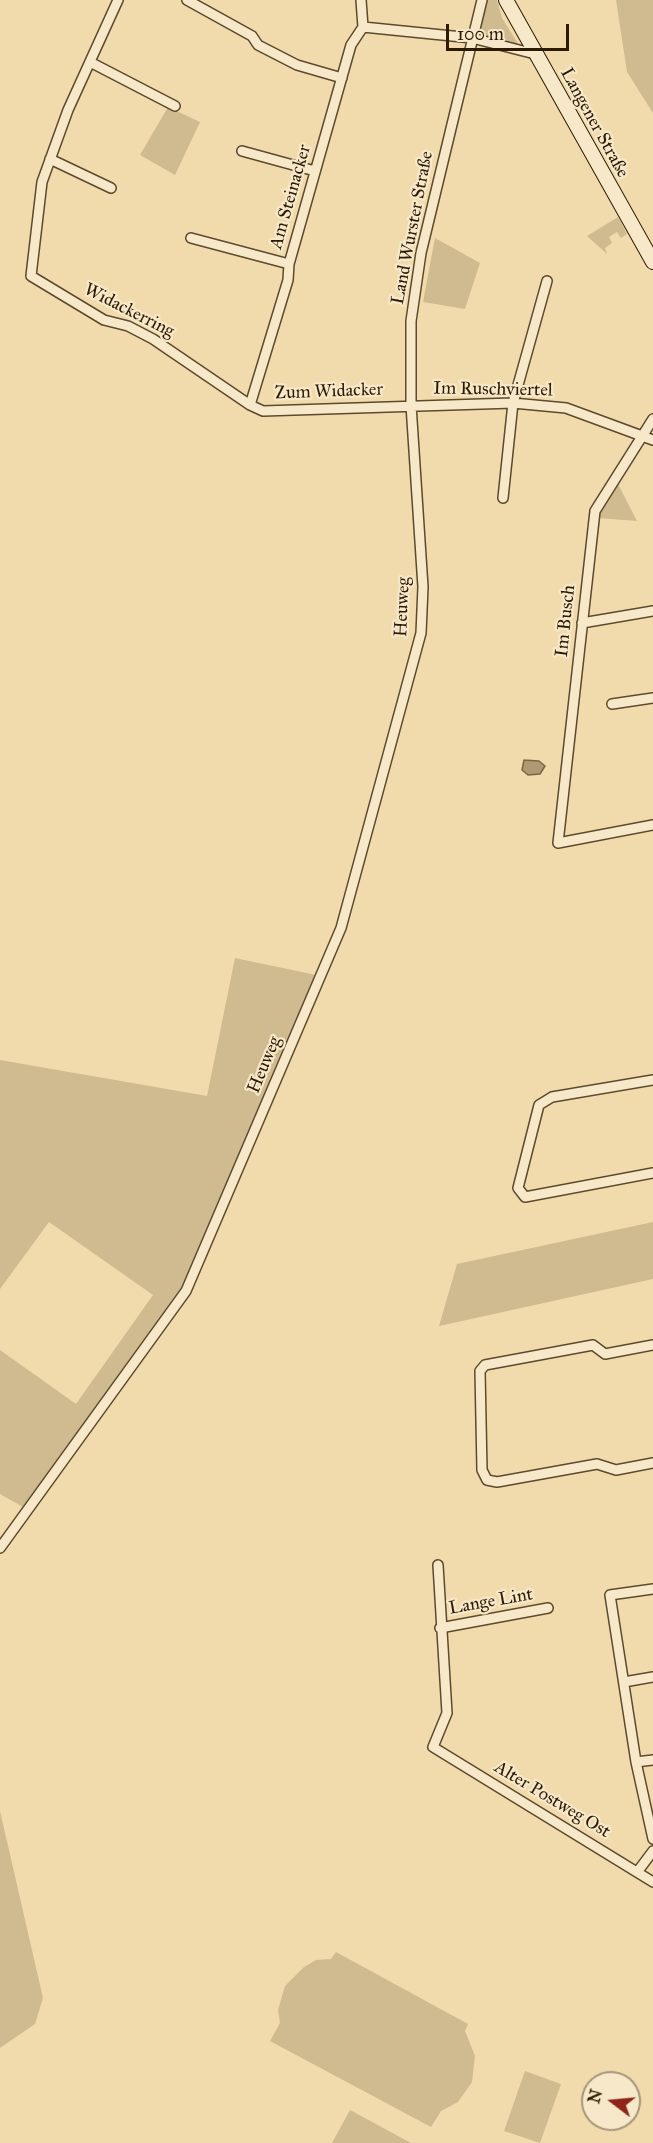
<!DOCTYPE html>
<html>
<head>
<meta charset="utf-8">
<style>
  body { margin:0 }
  #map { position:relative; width:653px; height:2143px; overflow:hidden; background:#f1dbac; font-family:"IM FELL Great Primer",serif }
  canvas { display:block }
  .north { position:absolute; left:581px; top:2071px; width:60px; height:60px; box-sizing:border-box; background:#f6e8c9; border:2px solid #a5967a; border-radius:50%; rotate:286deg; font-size:16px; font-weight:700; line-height:24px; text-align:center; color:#2c1a03 }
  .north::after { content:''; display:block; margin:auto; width:21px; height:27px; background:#8f2418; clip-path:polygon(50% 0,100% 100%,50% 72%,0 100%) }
  .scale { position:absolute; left:446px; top:24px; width:123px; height:27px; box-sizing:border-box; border:3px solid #2c1a03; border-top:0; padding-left:8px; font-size:18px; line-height:21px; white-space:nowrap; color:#2c1a03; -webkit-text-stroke:4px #f6e8c9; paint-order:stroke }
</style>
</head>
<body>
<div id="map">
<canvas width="653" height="2143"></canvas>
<div class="north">N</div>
<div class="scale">100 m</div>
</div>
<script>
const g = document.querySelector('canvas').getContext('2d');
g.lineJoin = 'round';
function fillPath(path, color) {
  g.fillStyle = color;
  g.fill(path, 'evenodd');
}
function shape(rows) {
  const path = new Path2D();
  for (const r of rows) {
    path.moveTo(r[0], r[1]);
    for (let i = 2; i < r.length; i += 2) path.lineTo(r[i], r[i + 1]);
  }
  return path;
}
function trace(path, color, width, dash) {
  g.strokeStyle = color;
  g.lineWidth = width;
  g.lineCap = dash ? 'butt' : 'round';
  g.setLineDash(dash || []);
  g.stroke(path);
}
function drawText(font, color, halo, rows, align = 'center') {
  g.font = font + ' "IM FELL Great Primer",serif';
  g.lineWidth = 4.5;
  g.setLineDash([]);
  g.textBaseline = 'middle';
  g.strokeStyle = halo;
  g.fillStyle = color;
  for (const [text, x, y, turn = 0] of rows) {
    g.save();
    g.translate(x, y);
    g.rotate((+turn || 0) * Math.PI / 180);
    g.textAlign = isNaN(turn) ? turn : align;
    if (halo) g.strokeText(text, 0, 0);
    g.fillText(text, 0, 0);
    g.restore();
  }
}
const green = shape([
  [486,0,497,0,502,18,520,47,477,35],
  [616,0,653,0,653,113,627,72],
  [168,107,200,122,175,175,140,155],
  [618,217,627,234,621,238,617,232,609,237,612,243,605,248,607,254,587,236],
  [435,238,480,263,465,309,423,302],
  [617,482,637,521,598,518,600,508],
  [235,958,316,975,183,1291,23,1507,0,1494,0,1350,76,1404,153,1295,49,1222,0,1289,0,1060,207,1096],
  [653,1222,653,1279,439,1326,457,1264],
  [0,1811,43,1998,35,2024,0,2048],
  [336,1952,468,2024,465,2031,475,2056,472,2082,458,2102,441,2111,431,2127,270,2041,280,2023,278,2010,285,1986,304,1967,316,1960,331,1959],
  [525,2071,561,2084,540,2143,504,2131],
  [350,2110,411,2143,332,2143]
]);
const water = shape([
  [524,760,539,761,545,766,540,774,528,775,522,770,524,760]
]);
const street = shape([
  [118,0,68,110,42,182,31,276,104,320,128,326,153,339,250,405,263,411,513,403,566,408,653,440],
  [187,0,252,36,258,45,297,65,342,78],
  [363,27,472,38,535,54],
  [90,62,175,106],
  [242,151,315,171],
  [50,159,111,188],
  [191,238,289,264],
  [250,405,288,280,289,264,351,45,363,27,361,0],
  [653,419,595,511,558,843,653,825],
  [503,498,513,403,547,281],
  [582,623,653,611],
  [612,704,653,698],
  [653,1080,552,1097,539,1105,518,1188,525,1197,653,1173],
  [653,1345,605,1354,593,1345,485,1365,480,1371,482,1470,487,1480,497,1482,597,1464,616,1470,653,1463],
  [0,1548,186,1291,341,928,421,633,423,587,411,405,411,321,421,253,482,0],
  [438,1565,447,1713,433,1747,653,1882],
  [653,1589,610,1595,636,1762,653,1839],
  [440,1628,548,1608],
  [624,1682,653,1677],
  [636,1762,653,1760],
  [638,1871,653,1851]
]);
const secondary = shape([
  [506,0,653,262]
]);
const streetNames = [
  ["Langener Straße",594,123,61],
  ["Am Steinacker",291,197,-74],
  ["Land Wurster Straße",413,228,-79],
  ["Widackerring",129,311,27],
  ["Im Ruschviertel",493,390,1],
  ["Zum Widacker",329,392,-2],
  ["Heuweg",403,607,-87],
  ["Im Busch",566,621,-84],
  ["Heuweg",265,1065,-67],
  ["Lange Lint",491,1602,-10],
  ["Alter Postweg Ost",552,1800,31]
];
fillPath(green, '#d0ba8f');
fillPath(water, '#ae9973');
trace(water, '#7a6646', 1.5);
trace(street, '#5d4a2d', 12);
trace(secondary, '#2c1a03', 16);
trace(street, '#f6e8c9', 9);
trace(secondary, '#f6e8c9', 14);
drawText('18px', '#2c1a03', '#f6e8c9', streetNames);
</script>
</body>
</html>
